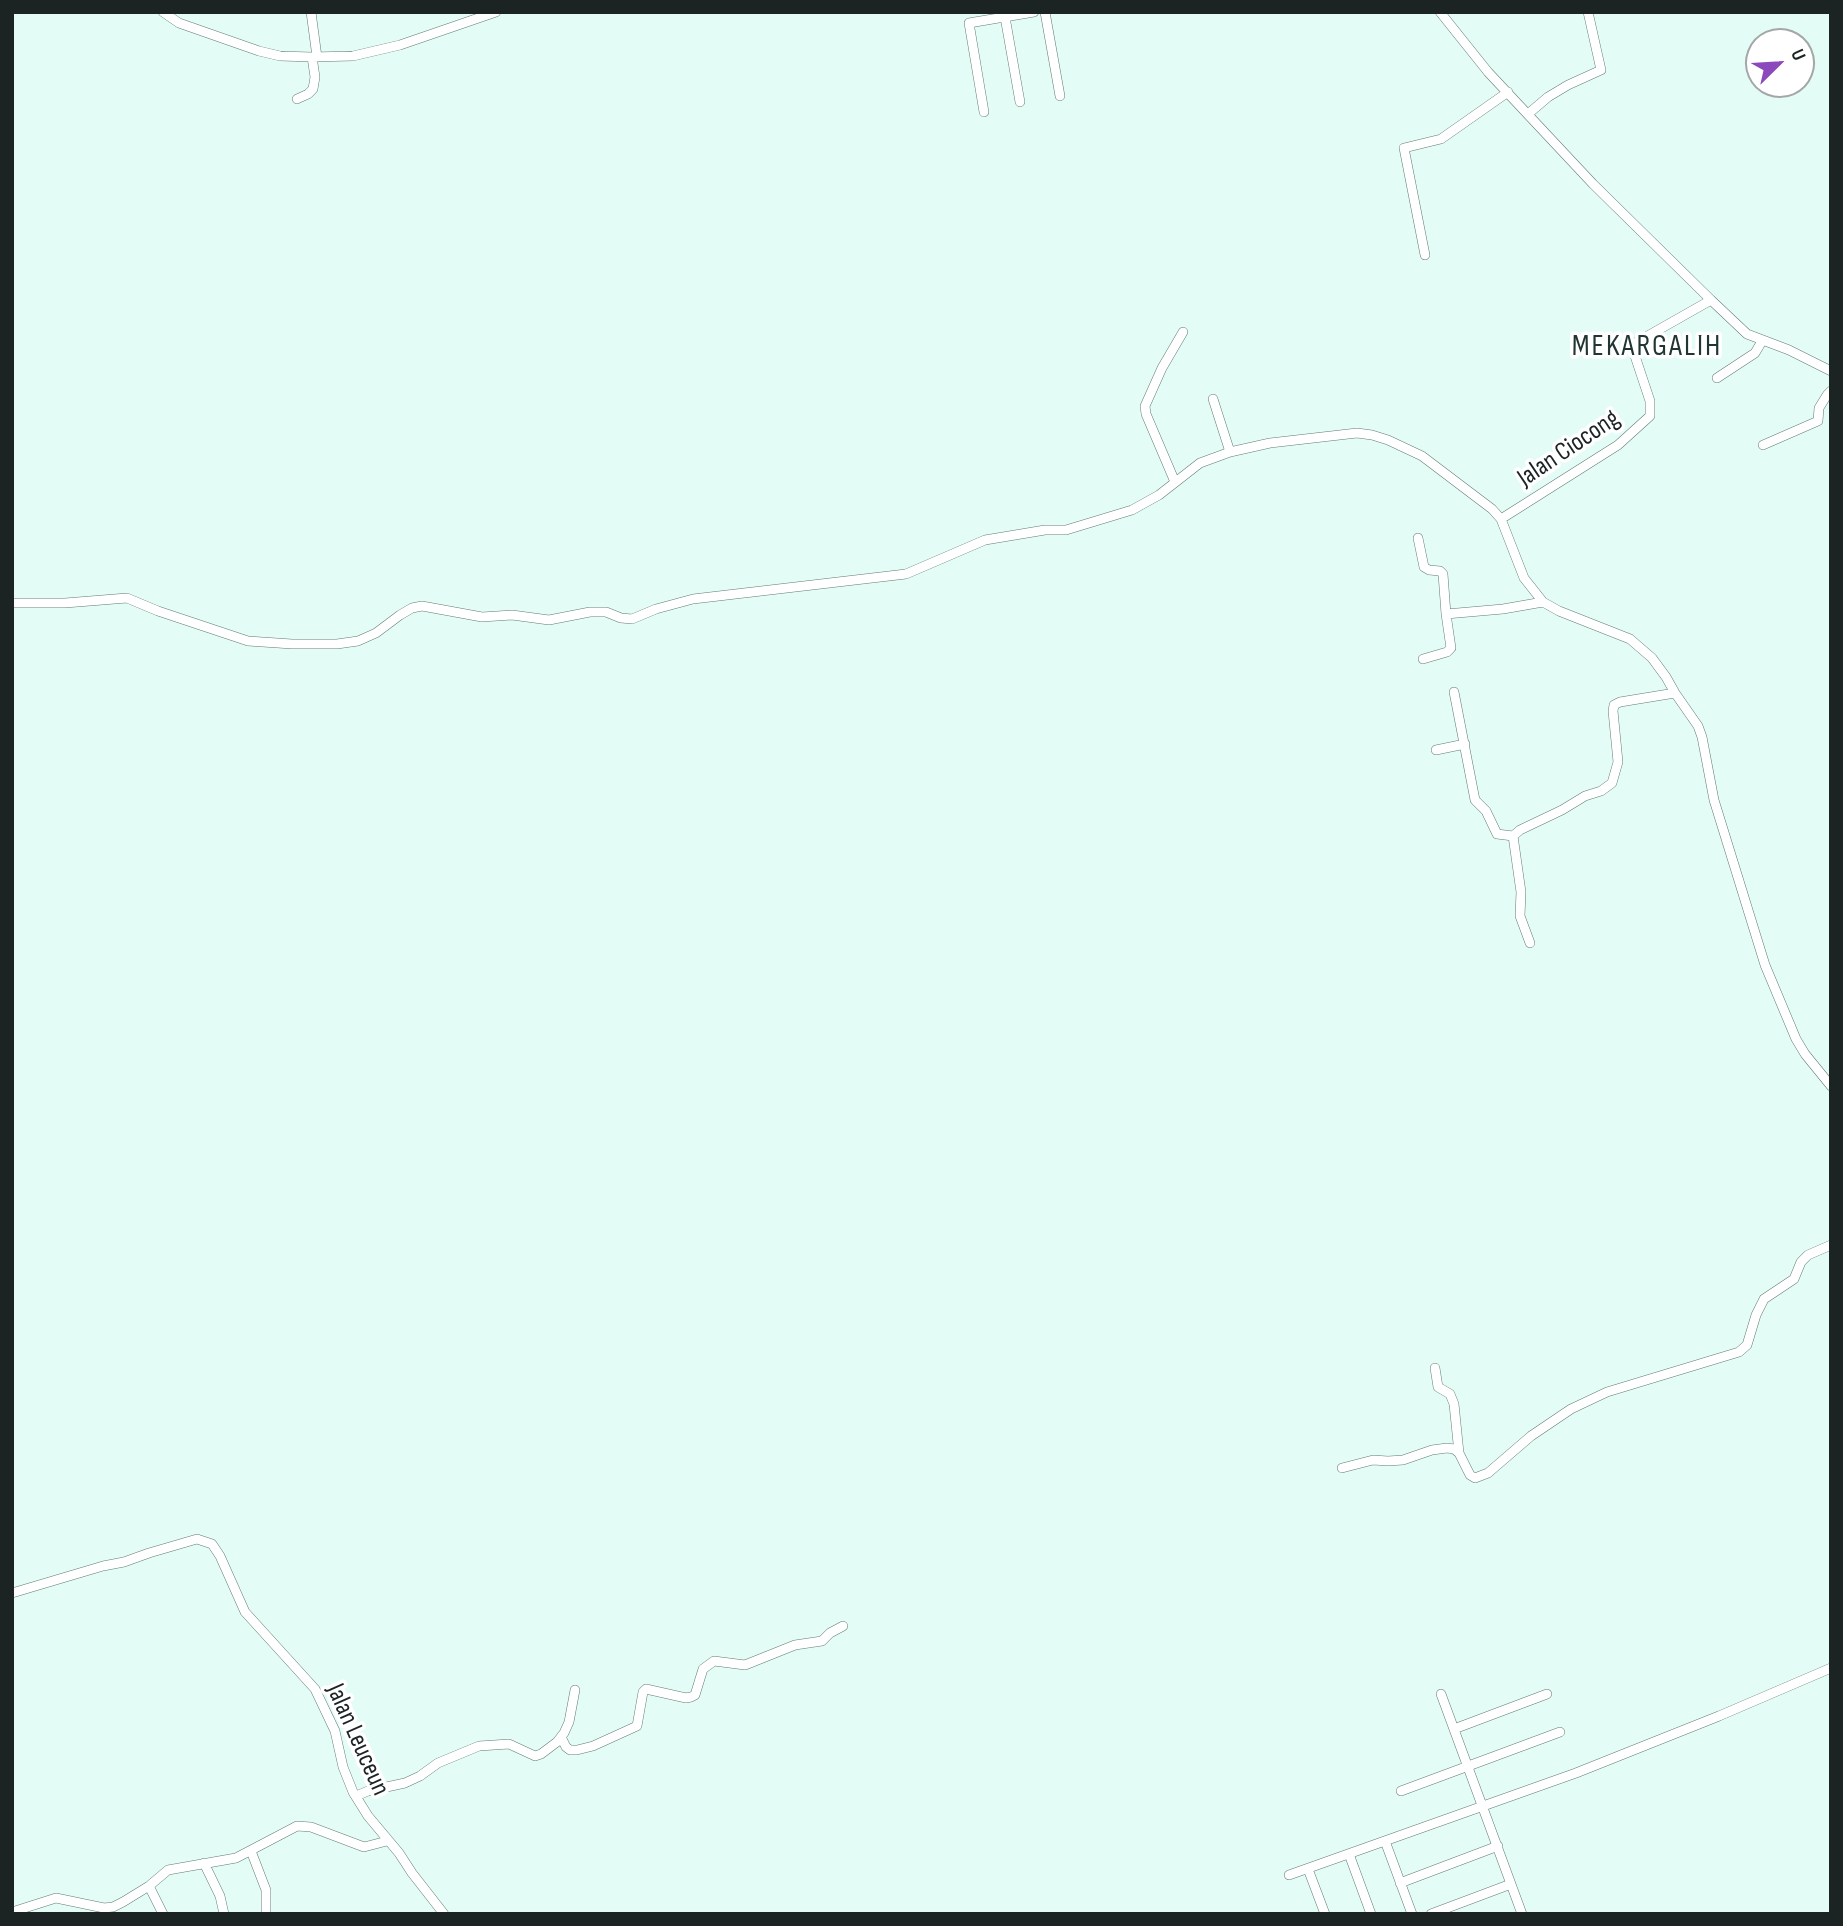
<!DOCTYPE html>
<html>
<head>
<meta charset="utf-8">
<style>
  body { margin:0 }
  #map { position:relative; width:1843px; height:1926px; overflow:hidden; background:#e3fcf6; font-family:"Sofia Sans Condensed",sans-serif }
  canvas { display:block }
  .frame { position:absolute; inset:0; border:14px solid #1b2423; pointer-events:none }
  .north { position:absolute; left:1745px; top:28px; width:70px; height:70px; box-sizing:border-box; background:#fff; border:2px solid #a4a7a7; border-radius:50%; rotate:66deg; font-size:19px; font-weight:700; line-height:28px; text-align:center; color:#1b2423 }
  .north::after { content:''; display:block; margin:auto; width:24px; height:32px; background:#8c49bd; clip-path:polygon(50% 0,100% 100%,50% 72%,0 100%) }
</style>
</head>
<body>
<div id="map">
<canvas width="1843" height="1926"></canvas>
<div class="frame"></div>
<div class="north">U</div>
</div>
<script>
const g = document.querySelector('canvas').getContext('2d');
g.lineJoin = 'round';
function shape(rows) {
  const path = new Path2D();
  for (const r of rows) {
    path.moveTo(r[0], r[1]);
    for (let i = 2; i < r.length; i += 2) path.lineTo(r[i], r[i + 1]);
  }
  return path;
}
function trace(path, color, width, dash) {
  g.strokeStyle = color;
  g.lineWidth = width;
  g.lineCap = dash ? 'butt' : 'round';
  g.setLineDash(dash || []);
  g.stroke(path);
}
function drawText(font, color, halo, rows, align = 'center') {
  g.font = font + ' "Sofia Sans Condensed",sans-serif';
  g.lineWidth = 7;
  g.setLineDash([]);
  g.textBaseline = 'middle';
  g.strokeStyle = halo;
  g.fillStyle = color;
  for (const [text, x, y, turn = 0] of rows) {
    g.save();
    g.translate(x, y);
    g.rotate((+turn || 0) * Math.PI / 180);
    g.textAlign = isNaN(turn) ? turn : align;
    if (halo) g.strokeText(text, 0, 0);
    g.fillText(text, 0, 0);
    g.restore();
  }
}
const minor = shape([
  [163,12,179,23,259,51,280,56,312,57,353,56,400,45,496,12],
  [311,12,317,57],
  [1045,12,1060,96],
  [1440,12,1488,72,1593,184,1711,300],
  [1005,17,1020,102],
  [297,99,308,94,313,89,315,77,312,57],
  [984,112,969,23,1034,12],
  [1528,114,1548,97,1568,85,1601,70,1588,12],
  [1425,255,1404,148,1441,139,1508,92],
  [1717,378,1755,353,1762,341],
  [1213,399,1230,452],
  [1763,445,1818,421,1819,408,1827,395,1831,391],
  [1175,482,1146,414,1145,406,1162,368,1183,332],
  [1501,519,1618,445,1650,416,1650,401,1634,353,1633,346,1637,342,1711,300,1747,334,1789,350,1831,371],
  [1418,538,1424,567,1429,570,1440,571,1443,574,1446,614,1503,609,1543,602],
  [12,603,65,603,127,598,158,611,248,641,292,644,337,644,358,641,376,633,400,615,412,608,422,606,482,617,512,615,549,620,590,612,606,612,621,618,632,619,656,609,693,599,906,574,985,540,1045,530,1066,530,1132,510,1159,495,1200,463,1230,452,1270,443,1357,433,1372,435,1388,440,1422,456,1492,509,1501,519,1524,578,1543,602,1559,611,1630,639,1652,658,1666,677,1675,693,1698,726,1702,737,1714,800,1765,965,1796,1039,1805,1054,1831,1086],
  [1423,659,1447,652,1451,648,1446,614],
  [1454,692,1475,800,1486,811,1497,834,1513,836],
  [1436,750,1465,744],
  [1530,943,1520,916,1521,892,1513,836,1520,830,1562,810,1585,796,1601,791,1612,783,1618,762,1613,711,1614,705,1620,702,1675,693],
  [1435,1368,1438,1387,1450,1394,1454,1404,1459,1453],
  [1342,1468,1373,1460,1388,1461,1403,1460,1432,1450,1447,1448,1454,1449,1459,1453,1470,1475,1475,1478,1488,1473,1531,1436,1571,1409,1607,1392,1739,1352,1747,1345,1756,1315,1764,1299,1794,1279,1801,1262,1808,1255,1831,1245],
  [12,1593,103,1566,124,1562,149,1553,197,1539,212,1544,220,1556,245,1612,315,1689,335,1731,343,1767,353,1792,368,1816,399,1853,412,1873,444,1914],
  [1441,1694,1522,1914],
  [1454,1729,1547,1694],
  [561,1737,566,1747,570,1750,577,1750,593,1746,637,1726,643,1692,646,1689,686,1698,691,1697,695,1695,703,1669,714,1661,745,1665,795,1645,822,1641,830,1633,843,1626],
  [1401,1791,1560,1732],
  [356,1796,368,1791,405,1783,420,1776,438,1763,479,1746,509,1744,535,1756,541,1754,557,1742,564,1733,569,1722,575,1690],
  [1385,1841,1412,1914],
  [251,1851,266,1890,266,1914],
  [1349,1854,1371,1914],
  [204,1863,220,1896,224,1914],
  [1308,1869,1325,1914],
  [1289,1875,1576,1773,1719,1716,1831,1668],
  [1400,1883,1498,1846],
  [149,1886,163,1914],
  [12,1912,56,1898,104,1908,113,1907,123,1902,149,1886,168,1870,236,1858,297,1826,311,1827,364,1847,387,1841],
  [1431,1914,1511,1884]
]);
const streetNames = [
  ["Jalan Ciocong",1569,449,-34],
  ["Jalan Leuceun",357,1740,66]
];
const quarterNames = [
  ["MEKARGALIH",1647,347]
];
trace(minor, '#647a76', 10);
trace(minor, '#fff', 9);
drawText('26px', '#1b2423', '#fff', streetNames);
g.letterSpacing = '2px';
drawText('30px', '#213532', '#fff', quarterNames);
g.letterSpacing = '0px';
</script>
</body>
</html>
